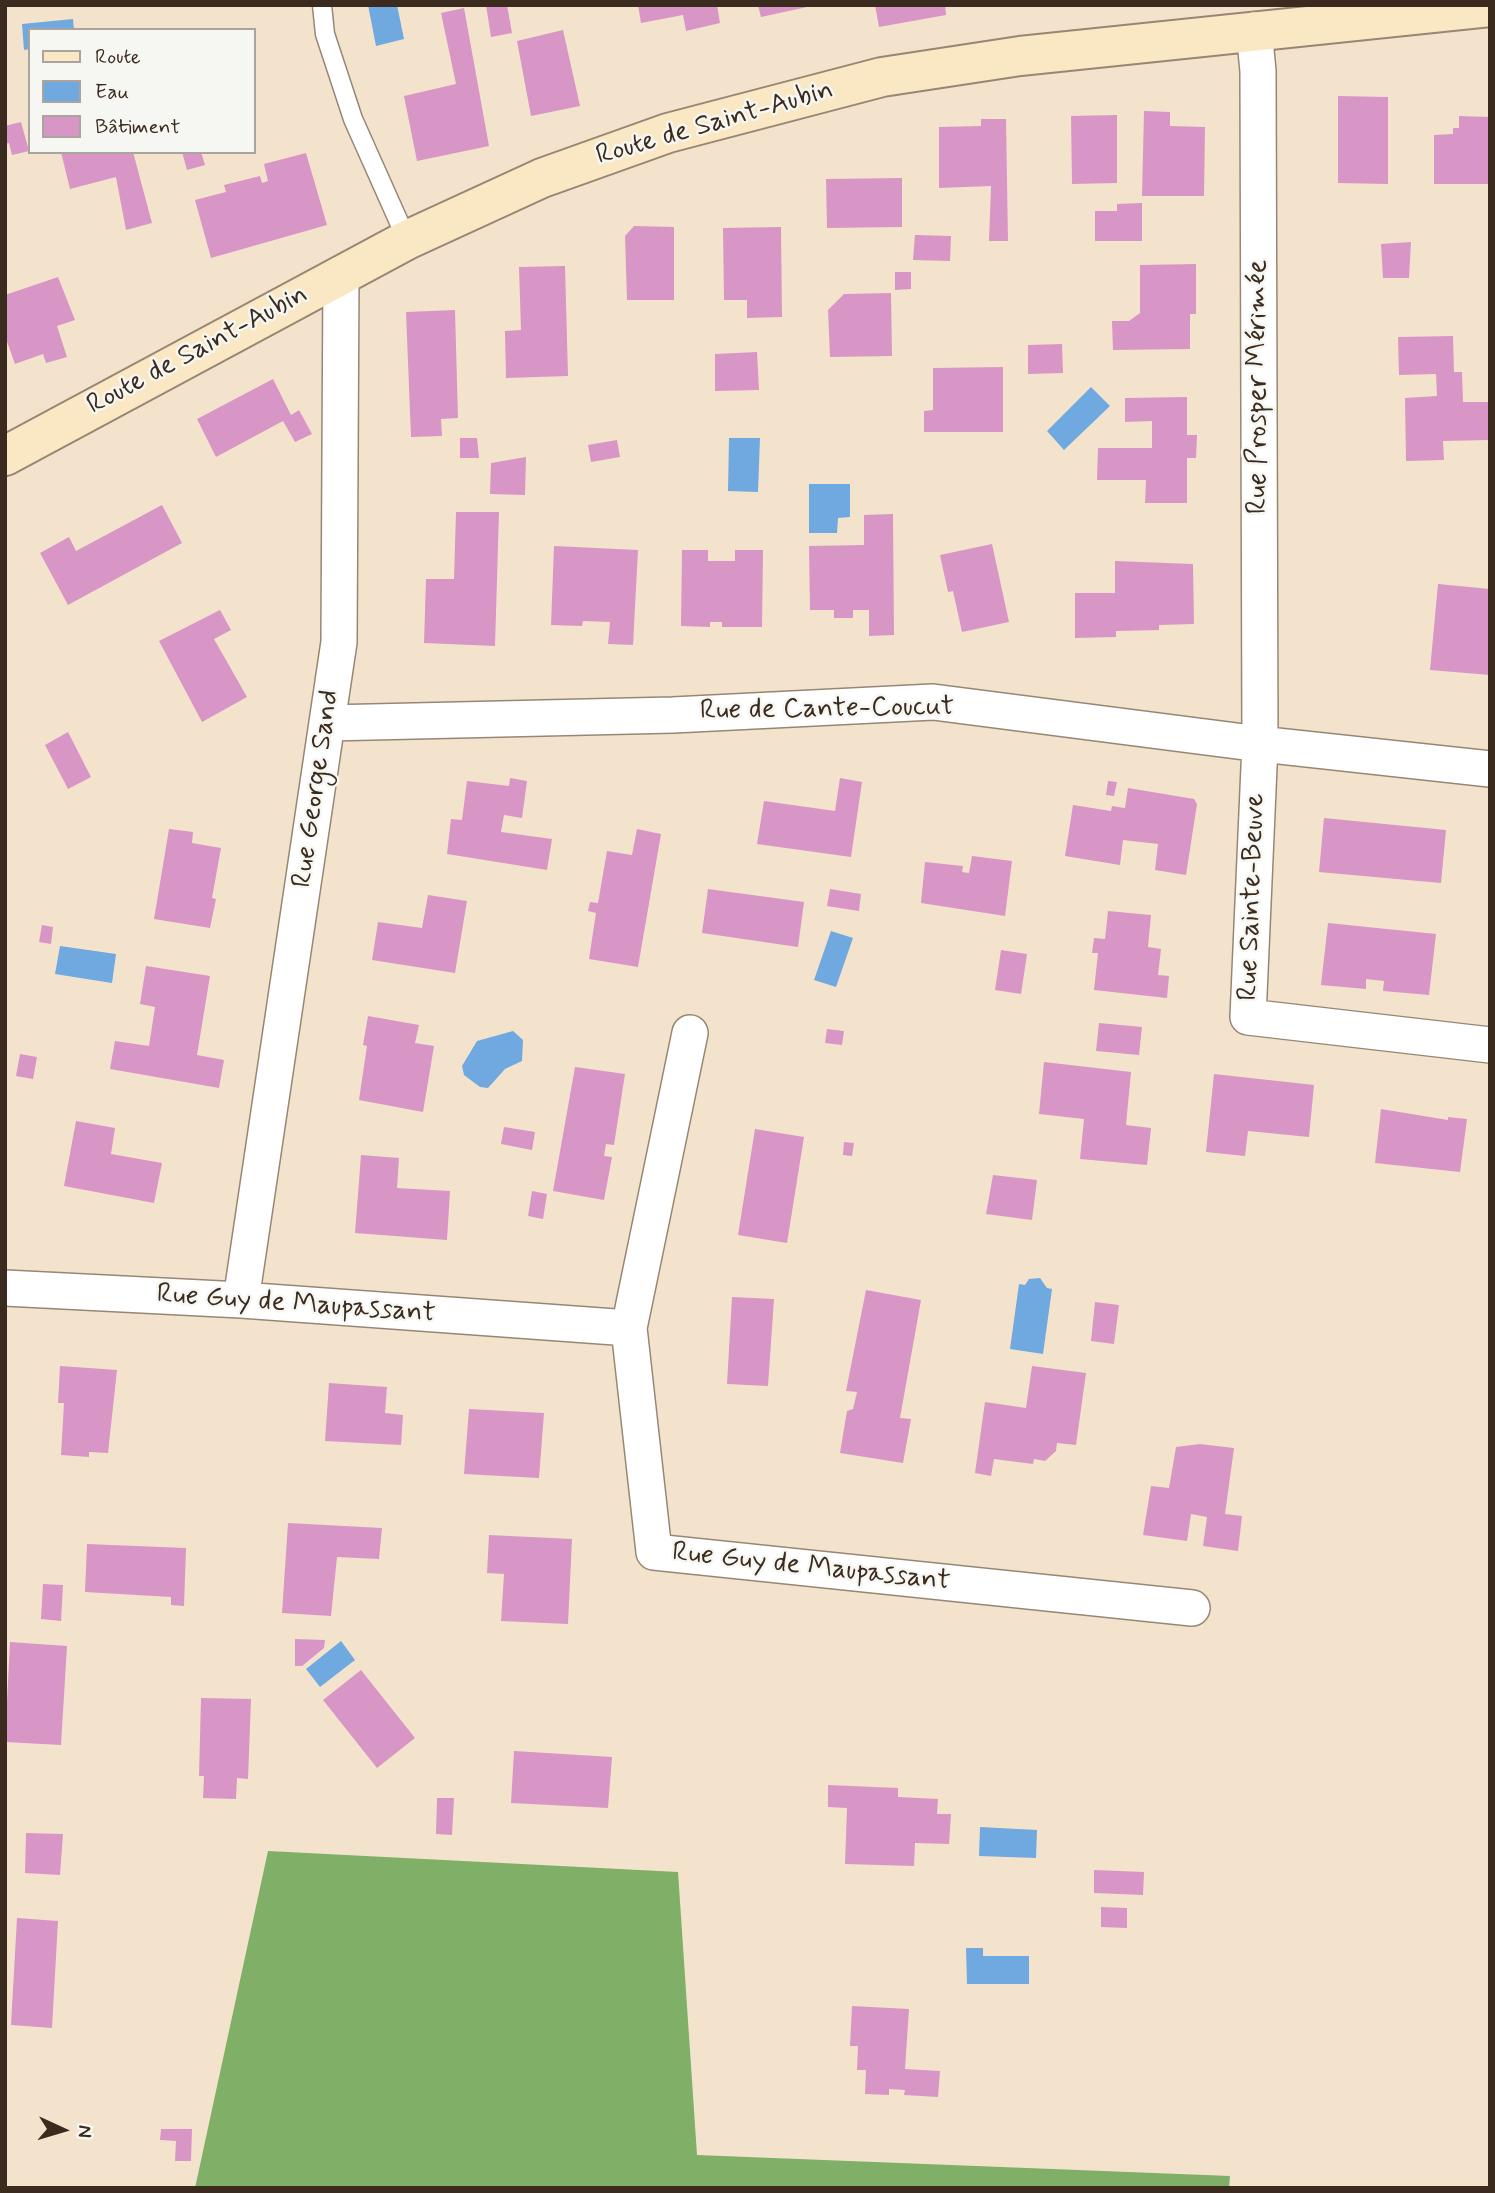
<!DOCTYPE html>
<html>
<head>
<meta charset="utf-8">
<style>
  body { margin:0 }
  #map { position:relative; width:1495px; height:2193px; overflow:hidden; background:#f4e3cc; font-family:Mynerve,sans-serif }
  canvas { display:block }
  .frame { position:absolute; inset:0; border:7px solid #3b2a1e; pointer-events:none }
  .legend { position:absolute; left:28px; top:28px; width:228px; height:126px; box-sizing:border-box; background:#f6f6f2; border:2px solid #aba49d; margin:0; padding:9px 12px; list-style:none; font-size:21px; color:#3b2a1e }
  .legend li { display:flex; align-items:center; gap:14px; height:35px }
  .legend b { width:35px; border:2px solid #aba49d }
  .north { position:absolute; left:28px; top:2095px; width:70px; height:70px; -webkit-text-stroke:5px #f6f6f2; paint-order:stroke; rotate:94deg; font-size:19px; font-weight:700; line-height:28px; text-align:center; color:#3b2a1e }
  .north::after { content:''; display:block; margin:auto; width:24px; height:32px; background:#3b2a1e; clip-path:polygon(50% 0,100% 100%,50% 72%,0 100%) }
</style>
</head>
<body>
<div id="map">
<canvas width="1495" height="2193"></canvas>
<div class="frame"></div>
<ul class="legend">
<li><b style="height:9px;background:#fae7c3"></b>Route</li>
<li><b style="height:19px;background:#6fa9df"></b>Eau</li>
<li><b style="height:19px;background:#d796c6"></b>Bâtiment</li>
</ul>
<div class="north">N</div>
</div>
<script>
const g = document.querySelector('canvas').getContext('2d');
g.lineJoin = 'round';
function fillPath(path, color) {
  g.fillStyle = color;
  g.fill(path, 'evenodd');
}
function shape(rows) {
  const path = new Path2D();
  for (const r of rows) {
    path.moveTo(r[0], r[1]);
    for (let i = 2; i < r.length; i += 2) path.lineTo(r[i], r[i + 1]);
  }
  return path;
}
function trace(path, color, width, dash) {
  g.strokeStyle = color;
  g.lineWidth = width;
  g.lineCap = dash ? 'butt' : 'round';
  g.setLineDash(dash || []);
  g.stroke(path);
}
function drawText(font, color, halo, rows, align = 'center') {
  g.font = font + ' Mynerve,sans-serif';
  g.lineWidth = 5;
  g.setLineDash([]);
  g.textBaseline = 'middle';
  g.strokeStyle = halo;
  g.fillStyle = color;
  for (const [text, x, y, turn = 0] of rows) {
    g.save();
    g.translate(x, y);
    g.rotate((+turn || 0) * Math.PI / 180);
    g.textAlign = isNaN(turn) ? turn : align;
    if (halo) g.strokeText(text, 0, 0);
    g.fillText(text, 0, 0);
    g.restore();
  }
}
const forest = shape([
  [268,1851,678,1872,697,2155,1230,2176,1229,2188,195,2188]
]);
const water = shape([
  [368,5,397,5,404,39,376,46],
  [73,19,74,30,30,30,30,49,24,50,22,24],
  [1091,387,1110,406,1064,450,1047,431],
  [729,438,760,438,758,492,728,491],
  [809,484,850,484,850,517,838,518,837,533,809,533],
  [831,931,853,938,836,987,814,980],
  [60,946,116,954,112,983,55,974],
  [513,1031,523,1040,522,1061,505,1069,488,1088,480,1087,464,1075,462,1066,477,1041],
  [1040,1278,1047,1288,1052,1289,1043,1354,1010,1349,1019,1284,1025,1285,1029,1279],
  [341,1641,355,1660,320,1687,306,1669],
  [980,1827,1037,1830,1036,1858,979,1856],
  [966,1948,983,1948,983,1956,1029,1956,1029,1984,967,1984]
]);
const building = shape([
  [486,5,507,5,512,33,491,37],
  [638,5,717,5,720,23,686,31,683,15,641,23],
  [758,5,812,5,812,6,761,17],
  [875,5,945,5,946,15,879,27],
  [464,8,489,146,417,161,404,96,456,84,441,13],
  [563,30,580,106,531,116,517,41],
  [1338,96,1388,97,1388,184,1338,183],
  [1144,111,1170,112,1170,126,1205,127,1204,196,1142,196],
  [1117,115,1117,183,1072,184,1071,116],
  [1459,116,1490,117,1490,184,1434,184,1434,135,1453,134,1453,128,1459,128],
  [981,119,1006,119,1008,241,989,241,991,186,939,188,939,127,981,126],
  [21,122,29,151,12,155,9,143,5,144,5,126],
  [61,152,133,152,152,223,126,230,116,177,70,189],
  [182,152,201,152,205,165,187,170],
  [306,153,327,225,211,258,195,200,226,192,224,185,260,176,262,183,268,181,264,164],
  [902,178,902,227,827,228,826,179],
  [1142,203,1142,241,1095,241,1095,211,1117,211,1117,204],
  [634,226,674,227,674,300,627,300,625,236],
  [781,227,782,317,747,318,747,300,724,300,723,228],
  [915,235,951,236,950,261,913,260],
  [1411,242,1409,278,1383,278,1381,244],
  [1196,264,1196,314,1190,314,1190,349,1113,350,1112,321,1129,321,1140,313,1140,265],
  [565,266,568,376,506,378,505,331,521,330,519,267],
  [895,272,911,272,911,289,895,290],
  [58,277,75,320,57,326,67,357,46,363,43,354,15,364,5,336,5,295],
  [891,293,892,356,830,357,828,310,844,294],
  [455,310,458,418,441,419,442,436,411,437,406,312],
  [1453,336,1454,372,1462,372,1463,402,1488,402,1489,440,1443,441,1444,460,1406,461,1405,398,1437,396,1436,374,1399,375,1398,337],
  [1062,344,1063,373,1028,374,1028,345],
  [757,352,759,390,715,391,715,354],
  [1003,367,1003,432,924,432,924,411,933,410,933,368],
  [273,379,291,415,299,410,312,434,295,442,283,421,216,457,197,419],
  [1187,397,1187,435,1197,435,1196,458,1187,458,1187,503,1145,503,1146,480,1097,480,1098,448,1152,448,1152,421,1125,422,1125,398],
  [460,438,477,438,479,458,460,458],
  [617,440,620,457,591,462,588,445],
  [526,457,525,495,490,494,491,463],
  [162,505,182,543,68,605,40,553,69,537,76,551],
  [456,512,499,512,495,646,424,643,426,579,454,579],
  [893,514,894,635,869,636,869,610,853,610,853,618,834,618,834,610,810,610,809,546,864,545,864,515],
  [992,544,1009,622,962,632,953,591,948,592,940,555],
  [554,546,638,550,633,645,608,644,610,622,583,621,582,626,551,625],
  [682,550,708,550,708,561,735,561,735,550,763,550,762,627,722,627,722,622,710,622,710,627,681,626],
  [1115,561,1193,564,1194,624,1159,625,1159,630,1116,631,1116,637,1075,638,1075,593,1115,593],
  [1438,584,1490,589,1490,675,1430,670],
  [220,610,231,630,214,639,247,697,202,722,159,641],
  [68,732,91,777,68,789,45,745],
  [510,778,527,781,522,818,504,815,501,832,552,839,547,870,447,854,451,819,462,820,467,781,509,786],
  [840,778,862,782,851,857,757,844,764,801,835,811],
  [1108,781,1117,782,1114,796,1106,795],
  [1128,788,1194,799,1197,804,1186,875,1155,870,1158,844,1123,840,1120,865,1065,856,1073,805,1111,811,1112,806,1125,808],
  [1324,818,1446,830,1441,883,1319,872],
  [169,829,193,832,192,843,221,848,212,898,216,899,210,928,154,919],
  [637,829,661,834,638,967,589,959,596,913,588,911,590,902,598,903,607,851,632,855],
  [972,856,1012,861,1005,916,921,903,925,862,963,866,962,872,969,873],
  [708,889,804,902,798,947,702,933],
  [830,889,861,894,859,911,827,906],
  [428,895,467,901,455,973,372,960,378,922,422,928],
  [1108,911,1151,915,1148,947,1161,949,1158,975,1169,976,1167,998,1094,990,1098,953,1092,953,1094,938,1105,939],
  [1328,923,1436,934,1429,995,1383,991,1384,981,1366,979,1366,989,1321,985],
  [42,925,53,927,51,944,39,942],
  [1001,950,1027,954,1021,994,995,990],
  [146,966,210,976,197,1055,224,1060,219,1088,110,1069,115,1041,149,1046,155,1007,140,1004],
  [368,1016,419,1025,415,1043,434,1046,423,1112,359,1100,367,1046,363,1045],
  [1099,1023,1142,1027,1139,1055,1096,1051],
  [827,1029,844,1031,842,1045,825,1043],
  [20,1054,37,1057,33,1079,16,1076],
  [1044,1062,1131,1072,1126,1125,1151,1128,1147,1165,1080,1159,1084,1119,1039,1114],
  [575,1067,625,1074,614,1145,606,1144,604,1156,612,1157,604,1200,553,1191],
  [1214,1074,1314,1085,1309,1137,1248,1131,1245,1156,1206,1152],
  [1381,1109,1448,1120,1448,1117,1467,1119,1460,1172,1375,1163],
  [76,1121,115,1128,111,1154,162,1163,154,1203,64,1186],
  [504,1127,535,1132,532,1150,501,1144],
  [755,1129,804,1137,787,1243,738,1235],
  [844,1142,854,1143,852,1156,843,1155],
  [361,1155,399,1158,397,1188,450,1191,447,1240,355,1233],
  [993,1175,1037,1180,1032,1220,986,1214],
  [532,1191,547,1194,543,1219,528,1216],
  [866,1290,921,1300,900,1418,911,1419,903,1463,840,1453,847,1411,853,1409,857,1392,846,1391],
  [732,1297,774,1299,768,1386,727,1384],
  [1095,1302,1119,1305,1114,1344,1091,1341],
  [60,1366,117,1370,108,1453,89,1452,89,1457,61,1455,64,1403,58,1403],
  [1032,1366,1086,1373,1076,1445,1057,1443,1056,1451,1045,1461,1034,1459,1033,1464,994,1459,991,1476,975,1473,985,1402,1026,1408],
  [329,1383,387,1387,385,1413,403,1415,401,1445,325,1441],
  [469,1409,544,1413,539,1478,464,1474],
  [1200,1444,1234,1448,1225,1514,1242,1516,1238,1551,1203,1546,1207,1517,1191,1514,1187,1541,1143,1535,1151,1486,1169,1488,1176,1447],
  [288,1523,382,1528,379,1559,337,1557,331,1616,282,1613],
  [489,1535,572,1539,568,1624,501,1621,504,1574,487,1573],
  [87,1544,186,1548,184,1606,171,1605,171,1597,85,1592],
  [43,1584,63,1585,61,1621,41,1619],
  [295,1639,325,1640,324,1648,302,1666,295,1666],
  [10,1642,67,1646,61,1745,5,1742],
  [361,1670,415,1738,377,1768,323,1700],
  [201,1698,251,1699,248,1779,237,1778,236,1799,203,1798,204,1776,199,1776],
  [514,1751,612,1757,608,1808,511,1803],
  [828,1785,898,1788,898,1797,938,1799,937,1814,951,1814,949,1844,915,1843,914,1866,845,1864,847,1808,828,1807],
  [437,1798,454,1798,452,1835,436,1834],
  [26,1833,63,1834,60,1875,25,1873],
  [1094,1870,1144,1872,1143,1895,1094,1893],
  [1101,1907,1127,1908,1127,1928,1101,1927],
  [17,1918,58,1921,52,2028,11,2025],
  [852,2006,909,2009,905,2069,940,2071,938,2097,904,2095,905,2090,889,2089,889,2095,865,2094,866,2070,857,2070,858,2046,850,2046],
  [161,2129,192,2129,191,2161,175,2161,176,2141,160,2140]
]);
const lane = shape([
  [322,5,325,34,353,119,407,240]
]);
const street = shape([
  [1254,30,1258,71,1260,744,1248,1017,1490,1045],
  [328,723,673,715,933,702,1260,744,1490,769],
  [5,1288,241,1300,629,1328,654,1552,1192,1608],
  [241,1300,339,642,341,274],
  [629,1328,690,1033]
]);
const secondary = shape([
  [5,456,407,240,542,178,668,133,882,77,1020,56,1490,7]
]);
const streetNames = [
  ["Route de Saint-Aubin",715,124,-16],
  ["Route de Saint-Aubin",198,351,-28],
  ["Rue Prosper Mérimée",1259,387,-90],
  ["Rue de Cante-Coucut",827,710,-1],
  ["Rue George Sand",317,789,-82],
  ["Rue Sainte-Beuve",1253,897,-88],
  ["Rue Guy de Maupassant",296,1305,4],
  ["Rue Guy de Maupassant",811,1568,6]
];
fillPath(forest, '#80af68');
fillPath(water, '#6fa9df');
fillPath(building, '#d796c6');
trace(lane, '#988675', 21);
trace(street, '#988675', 38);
trace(secondary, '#988675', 42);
trace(lane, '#fff', 18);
trace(street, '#fff', 35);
trace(secondary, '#fae7c3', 38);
drawText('28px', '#3b2a1e', '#f6f6f2', streetNames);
</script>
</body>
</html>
